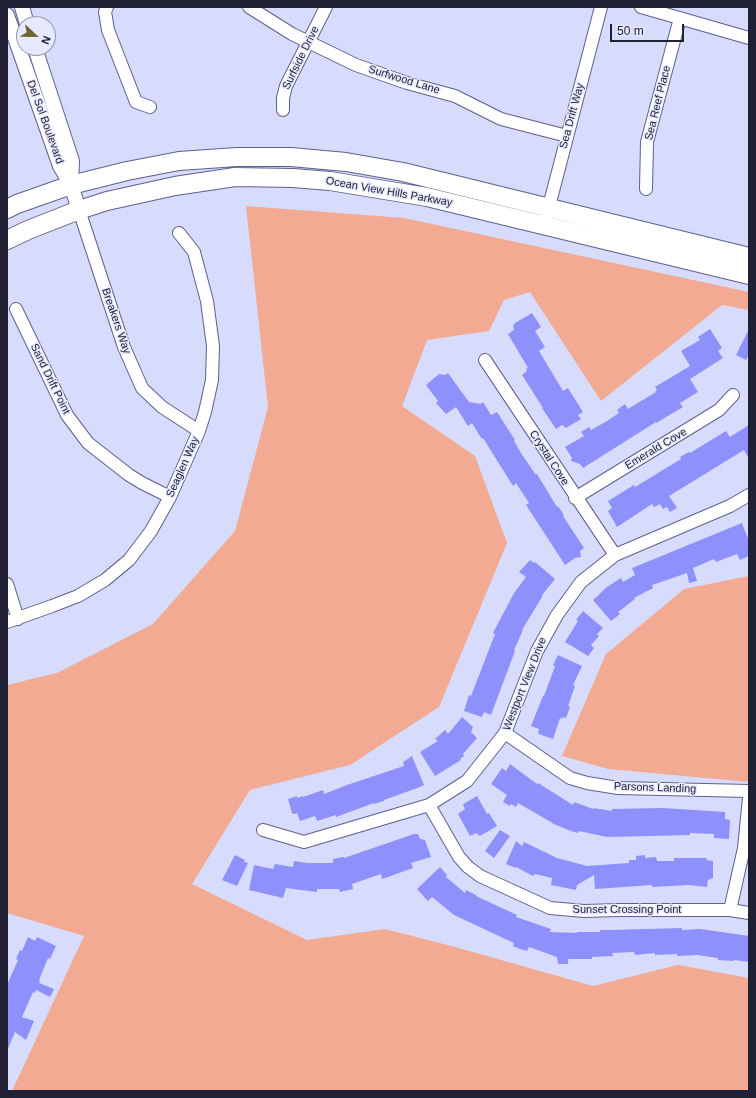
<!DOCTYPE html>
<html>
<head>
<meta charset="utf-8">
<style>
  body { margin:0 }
  #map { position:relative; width:756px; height:1098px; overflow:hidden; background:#d7dbfc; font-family:Arial,sans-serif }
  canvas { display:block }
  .frame { position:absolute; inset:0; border:8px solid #202135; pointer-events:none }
  .north { position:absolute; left:16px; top:16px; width:40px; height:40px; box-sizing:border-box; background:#e6e9ff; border:1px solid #9799ae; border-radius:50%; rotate:112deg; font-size:11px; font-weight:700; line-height:16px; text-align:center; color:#202135 }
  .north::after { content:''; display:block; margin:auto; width:14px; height:18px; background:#6c6431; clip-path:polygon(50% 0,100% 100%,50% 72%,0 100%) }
  .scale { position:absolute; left:610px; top:24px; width:74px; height:18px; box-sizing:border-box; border:2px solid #202135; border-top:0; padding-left:5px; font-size:12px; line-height:14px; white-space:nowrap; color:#202135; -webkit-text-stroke:3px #e6e9ff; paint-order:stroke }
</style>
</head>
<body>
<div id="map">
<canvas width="756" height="1098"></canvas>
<div class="frame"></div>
<div class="north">N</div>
<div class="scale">50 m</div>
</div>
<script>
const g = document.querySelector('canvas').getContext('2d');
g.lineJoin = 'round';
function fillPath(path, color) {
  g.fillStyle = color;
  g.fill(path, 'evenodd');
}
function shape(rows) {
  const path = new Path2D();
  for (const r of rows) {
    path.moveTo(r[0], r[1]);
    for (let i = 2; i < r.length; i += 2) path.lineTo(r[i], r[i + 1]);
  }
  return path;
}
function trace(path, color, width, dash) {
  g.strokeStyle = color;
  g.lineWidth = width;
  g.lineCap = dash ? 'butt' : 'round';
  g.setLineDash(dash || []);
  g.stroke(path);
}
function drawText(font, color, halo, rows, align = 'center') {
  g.font = font + ' Arial,sans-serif';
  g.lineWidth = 3;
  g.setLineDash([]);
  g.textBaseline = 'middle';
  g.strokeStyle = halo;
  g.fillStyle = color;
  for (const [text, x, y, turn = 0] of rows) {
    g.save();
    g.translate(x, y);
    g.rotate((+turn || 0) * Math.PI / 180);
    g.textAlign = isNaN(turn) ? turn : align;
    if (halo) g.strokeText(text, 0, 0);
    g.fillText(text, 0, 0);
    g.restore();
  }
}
const green = shape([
  [246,206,404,218,749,292,749,310,722,305,601,401,530,292,504,300,489,331,427,340,402,406,475,456,507,543,439,707,350,765,250,790,192,884,307,940,385,929,455,947,593,986,678,965,749,978,749,1091,12,1091,84,936,7,913,7,685,57,673,153,624,235,531,268,407],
  [749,576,749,782,608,769,562,756,606,654,684,589]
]);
const building = shape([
  [532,313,541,327,535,331,545,347,539,351,563,391,568,388,583,412,578,415,581,419,566,428,562,425,556,429,542,408,543,408,522,375,527,371,526,369,528,368,508,334,514,330,513,326,515,323],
  [710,329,722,348,718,351,723,358,690,379,698,392,680,403,683,407,656,423,656,422,583,468,580,464,571,461,572,458,565,447,584,436,581,432,589,427,591,430,607,421,619,413,617,410,625,404,628,409,656,392,655,391,657,390,655,387,690,366,681,351,700,340,698,337],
  [749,329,749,354,746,360,736,355],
  [448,373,469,402,481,404,483,402,491,415,497,412,515,440,514,441,521,453,536,475,537,474,557,507,558,506,564,515,563,516,584,548,580,551,581,557,575,558,565,565,526,505,529,503,516,483,513,486,483,438,482,439,478,433,472,423,468,426,456,407,446,414,436,403,438,401,426,385,439,374,445,375],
  [749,425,749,459,744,450,669,496,677,508,670,512,667,507,663,509,660,504,654,507,652,504,617,527,608,511,612,508,608,501,634,485,635,487,681,459,680,457,689,452,690,453,726,431,730,437],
  [742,523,749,541,749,556,740,560,737,554,716,562,714,559,693,568,697,581,689,583,687,573,652,585,653,588,634,598,635,599,618,612,620,614,611,621,593,600,607,587,621,578,623,582,635,575,632,568],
  [530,560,534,563,535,562,555,579,542,595,542,597,522,630,523,630,514,650,515,651,491,715,484,712,482,717,464,711,469,695,471,696,495,634,493,633,514,593,526,577,519,572],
  [583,611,603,628,597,634,599,636,591,645,594,648,588,656,565,642,578,621,576,620],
  [558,655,582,666,573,685,575,686,568,706,570,707,566,718,562,717,562,719,560,718,553,739,539,734,538,733,539,729,531,726,543,696,544,696,555,666,553,665],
  [462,717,473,727,471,732,477,738,463,754,464,756,460,759,461,760,435,776,420,752,438,741,435,739,445,730,448,734],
  [412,756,424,785,420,787,384,800,384,801,374,804,374,803,336,817,336,815,317,821,315,816,300,821,297,813,294,814,292,813,288,799,297,796,297,798,303,796,303,797,323,790,324,794,347,785,404,766,403,762],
  [510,764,537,784,538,783,573,805,574,802,593,809,593,808,612,811,612,809,663,808,725,812,725,819,730,820,729,839,714,838,714,834,690,833,690,835,607,837,579,831,578,833,571,831,556,825,518,803,516,807,511,804,510,806,503,802,507,795,491,784,502,768,506,771],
  [477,796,487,814,489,813,497,826,480,836,476,833,470,836,458,814,465,809,463,805,465,803],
  [500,830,510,836,494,858,485,851],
  [414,834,418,834,420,839,425,840,431,857,411,863,413,868,382,879,381,874,352,884,353,889,340,892,339,889,317,889,317,892,286,888,283,898,249,890,254,865,273,869,275,864,293,867,294,861,308,863,333,863,333,859,343,857,344,858],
  [516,841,522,846,524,842,557,858,587,866,629,863,629,860,636,860,636,856,645,855,645,858,656,857,657,861,674,861,674,858,707,858,706,860,713,861,713,878,708,880,707,887,688,885,652,887,652,885,595,889,594,875,577,885,576,890,551,885,552,878,535,874,533,876,516,867,516,868,506,864],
  [235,855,245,860,244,862,248,863,237,886,222,880],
  [440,867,447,875,446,877,465,893,466,890,476,895,476,896,517,915,516,917,551,929,550,932,577,933,577,932,600,932,600,930,611,930,682,928,682,930,700,929,749,936,749,962,734,960,734,961,718,960,718,958,697,955,677,956,677,954,655,955,655,953,635,955,634,952,612,953,613,956,592,957,592,959,568,959,568,964,558,964,557,957,529,947,527,951,520,949,513,946,514,943,454,915,432,897,428,901,417,889],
  [28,937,35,941,37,937,56,946,50,959,48,958,39,980,40,980,39,983,54,989,50,997,36,990,35,993,33,992,22,1017,34,1021,26,1040,15,1032,7,1051,7,985,18,960,16,959,20,950,22,951]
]);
const minor = shape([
  [107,7,105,12,108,30,136,102,150,107],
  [249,7,292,34,356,65,407,83,455,96,501,119,567,136],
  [641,7,749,38],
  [283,110,283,98,286,86,326,7],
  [646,189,647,142,680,18],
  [79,210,124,347,142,388,162,407,199,431],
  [547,214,601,7],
  [16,309,67,415,88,443,129,475,142,483,170,497],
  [485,360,615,555],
  [575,498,719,410,733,395],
  [7,584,18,619],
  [7,622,52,606,78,596,105,580,129,560,151,531,170,497,199,431,205,412,212,380,213,346,207,301,194,252,179,233],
  [505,733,570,778,587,783,618,788,749,791],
  [429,805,459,857,468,867,480,876,550,908,584,911,620,910,730,910,749,913],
  [263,830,304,842,429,805,467,781,505,733,537,651,557,615,581,582,615,555,730,506,749,495],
  [730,910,744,848,749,798]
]);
const tertiary = shape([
  [22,7,27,24],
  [7,15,60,166,71,185,79,210],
  [35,48,72,161,71,185]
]);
const primary = shape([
  [7,209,17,204,71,185,127,171,179,161,237,157,291,157,346,162,403,172,749,257],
  [7,240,28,230,79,210,107,201,175,186,235,177,293,178,330,181,427,197,749,275]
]);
const streetNames = [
  ["Surfside Drive",301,58,-64],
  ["Surfwood Lane",404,80,17],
  ["Sea Reef Place",658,103,-76],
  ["Sea Drift Way",572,116,-75],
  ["Del Sol Boulevard",45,122,70],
  ["Ocean View Hills Parkway",389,192,10],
  ["Breakers Way",116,321,71],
  ["Sand Drift Point",50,379,64],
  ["Emerald Cove",656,449,-31],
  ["Crystal Cove",549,458,57],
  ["Seaglen Way",183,467,-66],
  ["Westport View Drive",525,684,-68],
  ["Parsons Landing",655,788,2],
  ["Sunset Crossing Point",627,910]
];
fillPath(green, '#f2ab92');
fillPath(building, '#8e90fc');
trace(minor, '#5d608f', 14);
trace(tertiary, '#5d608f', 16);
trace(primary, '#5d608f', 20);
trace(minor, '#fff', 12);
trace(tertiary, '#fff', 14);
trace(primary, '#fff', 18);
drawText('11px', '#202135', '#e6e9ff', streetNames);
</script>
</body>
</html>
